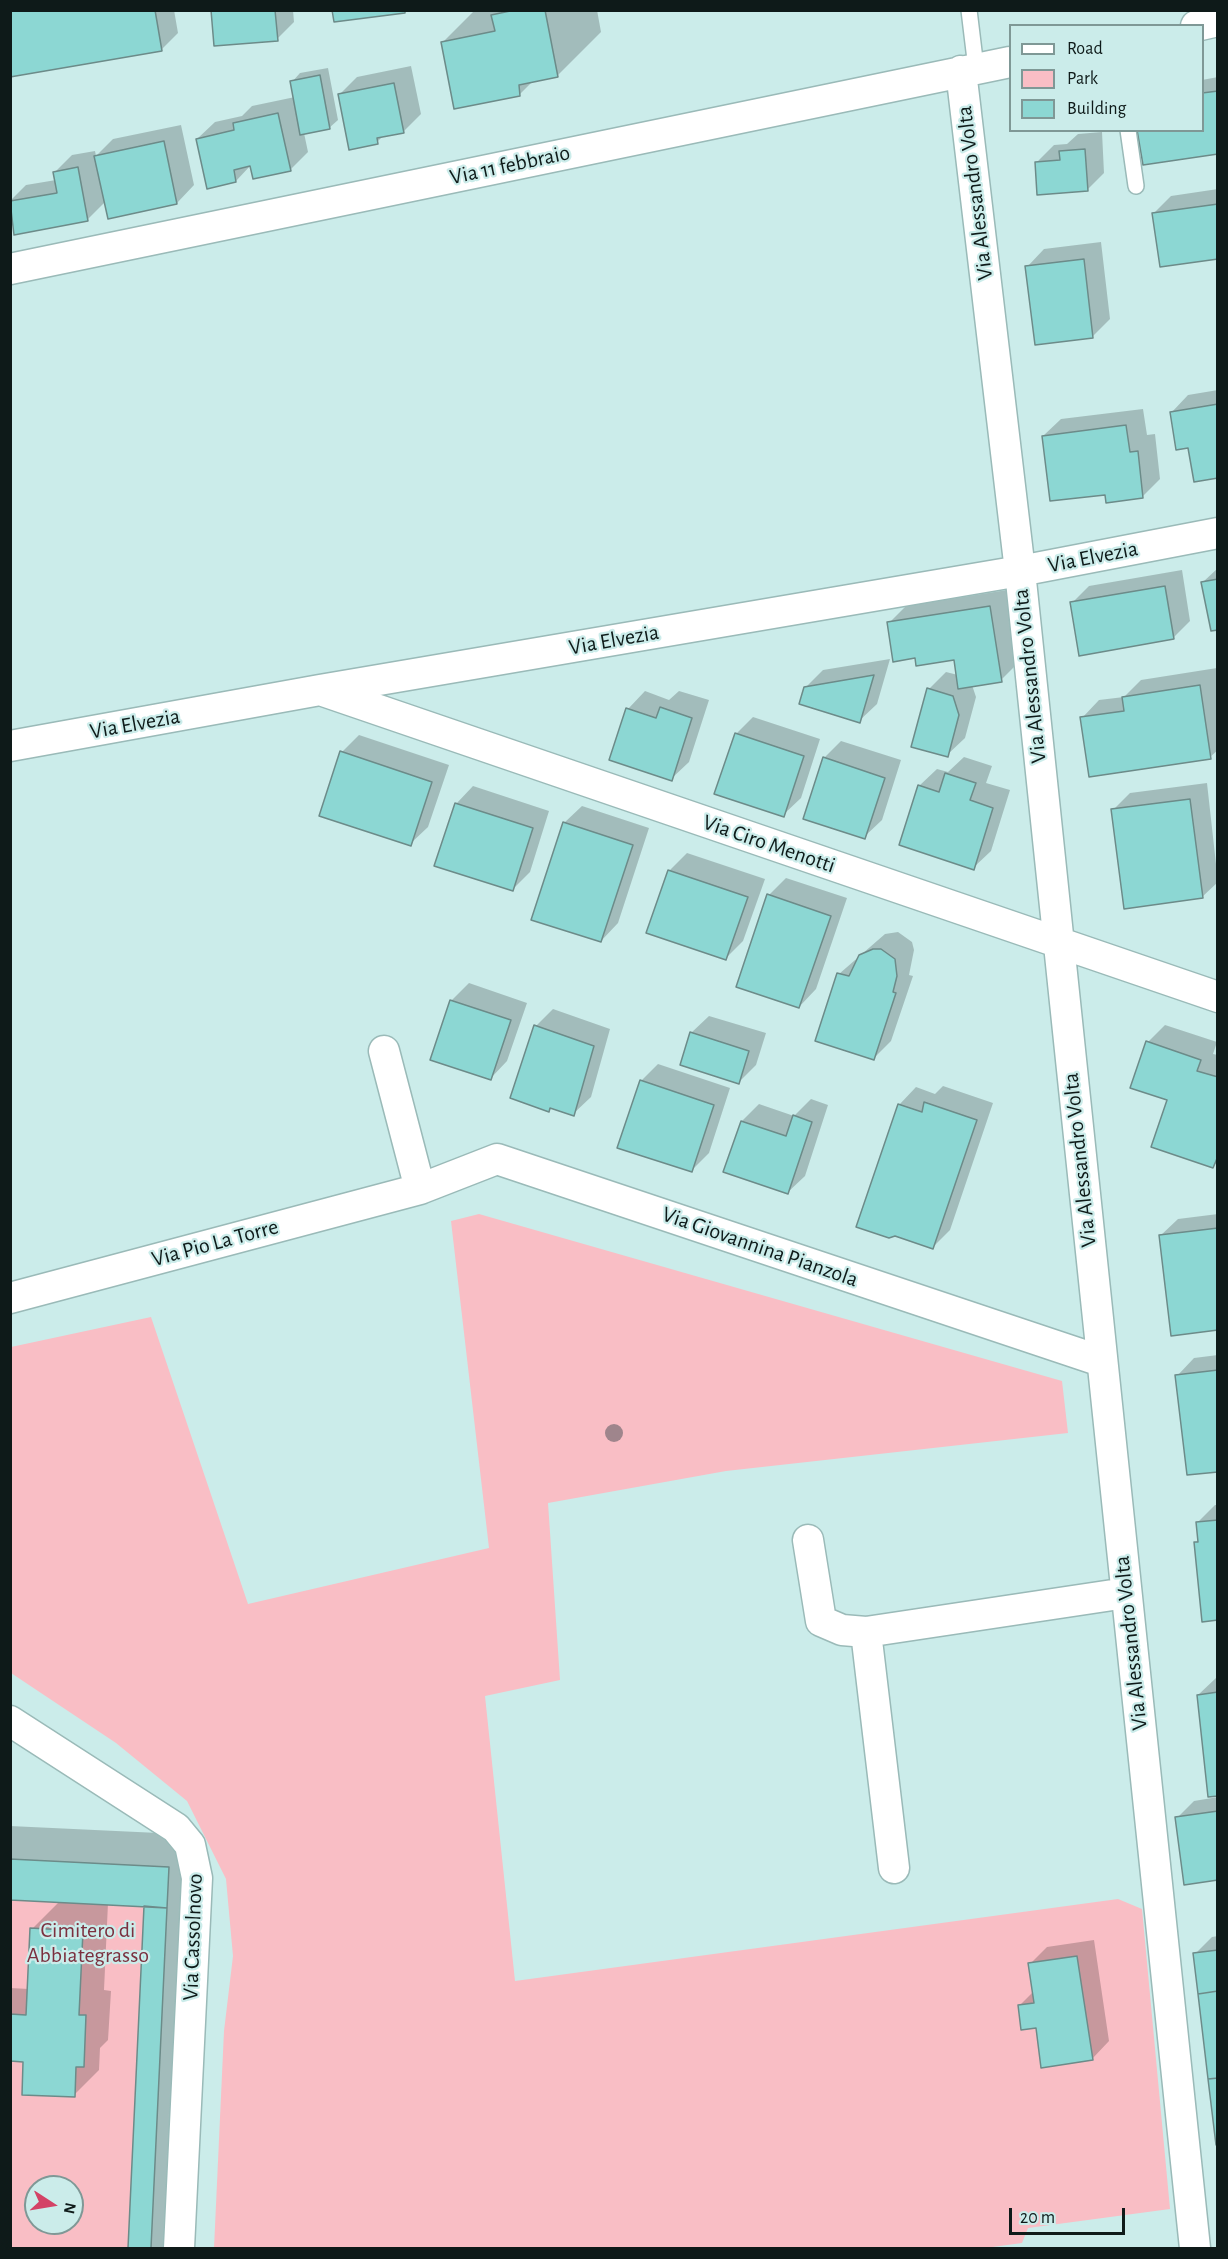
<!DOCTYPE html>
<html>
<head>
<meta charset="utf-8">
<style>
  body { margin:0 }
  #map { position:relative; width:1228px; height:2259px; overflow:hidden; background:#cbecea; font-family:"Alegreya Sans",sans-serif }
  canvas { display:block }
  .frame { position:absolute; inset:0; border:12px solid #0e1a19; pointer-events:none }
  .legend { position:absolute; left:1009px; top:24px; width:195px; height:108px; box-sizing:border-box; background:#cbecea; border:2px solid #7f9896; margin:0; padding:8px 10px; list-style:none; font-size:18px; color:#0e1a19 }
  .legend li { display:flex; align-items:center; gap:12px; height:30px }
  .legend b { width:30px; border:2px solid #7f9896 }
  .north { position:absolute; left:24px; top:2175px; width:60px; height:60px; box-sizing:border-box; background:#cbecea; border:2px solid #7f9896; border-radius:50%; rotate:102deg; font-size:16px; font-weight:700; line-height:24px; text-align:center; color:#0e1a19 }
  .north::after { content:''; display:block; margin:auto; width:21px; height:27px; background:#d34366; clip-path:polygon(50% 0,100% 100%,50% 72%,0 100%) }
  .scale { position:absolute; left:1009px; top:2208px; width:116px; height:27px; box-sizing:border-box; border:3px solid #0e1a19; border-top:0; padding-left:8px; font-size:18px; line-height:21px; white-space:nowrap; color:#0e1a19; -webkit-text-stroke:4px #cbecea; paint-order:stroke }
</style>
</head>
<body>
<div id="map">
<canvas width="1228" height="2259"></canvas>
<div class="frame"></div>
<ul class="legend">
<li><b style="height:8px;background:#fff"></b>Road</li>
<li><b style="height:16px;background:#f9bec5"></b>Park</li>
<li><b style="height:16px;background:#8cd7d3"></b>Building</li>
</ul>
<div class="north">N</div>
<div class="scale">20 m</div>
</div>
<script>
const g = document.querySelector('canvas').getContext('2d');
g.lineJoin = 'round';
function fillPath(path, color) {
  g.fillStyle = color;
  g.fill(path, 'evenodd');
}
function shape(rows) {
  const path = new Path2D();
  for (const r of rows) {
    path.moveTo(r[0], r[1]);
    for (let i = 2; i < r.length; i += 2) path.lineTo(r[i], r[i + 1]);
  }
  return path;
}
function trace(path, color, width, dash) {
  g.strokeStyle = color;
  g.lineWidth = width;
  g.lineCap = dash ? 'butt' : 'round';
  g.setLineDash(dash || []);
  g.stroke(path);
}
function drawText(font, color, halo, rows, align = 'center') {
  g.font = font + ' "Alegreya Sans",sans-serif';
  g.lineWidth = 4.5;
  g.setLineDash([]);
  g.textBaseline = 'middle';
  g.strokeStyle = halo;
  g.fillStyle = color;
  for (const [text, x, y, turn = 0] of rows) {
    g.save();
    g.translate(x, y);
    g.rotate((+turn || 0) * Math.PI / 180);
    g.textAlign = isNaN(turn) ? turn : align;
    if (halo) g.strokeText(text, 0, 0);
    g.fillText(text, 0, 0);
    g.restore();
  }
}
const green = shape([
  [479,1214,1062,1381,1068,1433,726,1471,548,1503,560,1680,485,1696,515,1981,1118,1899,1142,1909,1170,2209,1028,2228,1022,2243,985,2248,214,2248,224,2031,233,1956,226,1879,187,1801,116,1743,11,1673,11,1347,151,1317,248,1604,489,1548,451,1221],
  [11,1859,169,1867,151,2248,11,2248],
  [36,2187,72,2187,72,2223,36,2223]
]);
const shadow = shape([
  [10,10,174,10,178,33,161,50],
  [212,10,293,10,294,22,277,39],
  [475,10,597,10,601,32,557,76,533,81,520,94,443,42],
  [411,66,421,114,403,132,384,135,377,142,340,94,357,77],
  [328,68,338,120,329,128,304,133,308,152,291,169,254,177,251,165,236,181,197,139,215,122,242,116,252,106,295,97,292,82,300,73],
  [1218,77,1218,153,1202,130,1202,80],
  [181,125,194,185,177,203,105,202,87,220,10,223,10,201,26,185,56,180,55,172,72,155,95,151,96,156,113,139],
  [1102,132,1104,173,1087,190,1036,163,1054,145,1067,144,1078,134],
  [1218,189,1218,257,1154,213,1171,196],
  [1101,242,1110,319,1093,336,1027,267,1044,249],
  [1218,390,1218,476,1190,446,1171,413,1188,395],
  [1143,409,1147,435,1155,434,1160,479,1143,496,1106,493,1043,436,1061,419],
  [1218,568,1218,628,1203,582],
  [1182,570,1190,621,1173,638,1072,603,1089,586],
  [1007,590,1018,663,1001,680,972,685,976,697,965,738,947,755,929,689,946,672,958,675,955,659,916,656,889,623,906,606],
  [890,659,877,704,859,721,805,688,823,670],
  [1217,668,1218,750,1210,757,1082,718,1099,700,1124,697,1141,680],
  [645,691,669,700,679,691,709,700,689,762,671,779,628,709],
  [753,717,820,739,801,798,783,815,736,734],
  [359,735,449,765,428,827,410,844,342,752],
  [841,741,901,760,882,820,864,837,824,758],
  [964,757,992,766,986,783,1010,790,991,851,973,868,919,786,937,769,948,772],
  [1207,783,1218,882,1202,897,1113,810,1130,793],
  [473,786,549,811,530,872,513,889,456,804],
  [582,806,649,828,618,923,601,941,564,823],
  [687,853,765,879,743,941,726,958,669,871],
  [786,878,847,898,816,989,799,1007,769,895],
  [898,932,912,942,914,950,909,975,913,976,891,1041,874,1058,839,974,885,934],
  [469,983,527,1003,507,1061,490,1079,432,1059,452,1000],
  [553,1009,610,1029,591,1097,573,1114,552,1107,549,1110,536,1026],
  [709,1016,766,1033,756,1065,739,1082,691,1033],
  [1165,1025,1217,1042,1213,1054,1218,1055,1218,1162,1213,1166,1148,1042],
  [658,1064,730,1088,709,1153,691,1171,641,1081],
  [943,1086,993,1103,950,1230,933,1247,899,1105,916,1087,935,1094],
  [811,1099,828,1105,805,1176,787,1193,742,1121,759,1104,794,1116],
  [1218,1214,1218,1328,1160,1236,1178,1219],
  [1218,1355,1218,1470,1177,1376,1194,1358],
  [1215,1505,1218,1505,1218,1618,1195,1543,1199,1539,1197,1523],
  [1216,1678,1218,1678,1218,1794,1198,1695],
  [1218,1797,1218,1879,1177,1818,1194,1801],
  [10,1826,201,1835,175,2248,129,2248,146,1905,108,1903,104,1990,111,1991,108,2040,100,2048,99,2070,74,2095,24,2060,10,2060,10,1988,29,1989,32,1929,60,1901,10,1899],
  [1218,1936,1218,2142,1195,1954,1212,1937],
  [1094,1940,1109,2041,1092,2059,1037,2027,1019,2006,1034,1991,1030,1964,1047,1947]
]);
const building = shape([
  [10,10,155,10,162,51,10,77,10,10],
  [211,10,275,10,278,41,214,46,211,10],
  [332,10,405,10,405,13,334,22,332,10],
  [515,10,545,10,558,77,519,85,520,96,454,109,441,42,495,31,491,15,515,10],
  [320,75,330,129,300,135,290,81,320,75],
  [394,83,404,133,377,138,378,144,349,150,338,94,394,83],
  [1218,91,1218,154,1143,165,1137,130,1202,130,1202,93,1218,91],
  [278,113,291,171,253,179,250,166,234,170,236,182,207,189,196,139,234,130,233,123,278,113],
  [164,141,177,204,108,219,94,156,164,141],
  [1085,149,1088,191,1037,195,1035,162,1060,160,1059,151,1085,149],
  [78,167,88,221,14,235,10,201,57,193,53,172,78,167],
  [1218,204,1218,259,1160,267,1152,213,1218,204],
  [1084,259,1093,338,1035,345,1025,266,1084,259],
  [1218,404,1218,478,1194,482,1188,448,1176,450,1170,412,1218,404],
  [1126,425,1130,452,1138,451,1143,498,1106,503,1105,495,1050,501,1042,436,1126,425],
  [1218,579,1218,630,1211,631,1201,582,1218,579],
  [1165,586,1174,639,1079,656,1070,602,1165,586],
  [990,606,1002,682,958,689,954,660,916,666,915,658,893,662,887,622,990,606],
  [874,675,860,723,799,704,804,687,874,675],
  [1200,685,1211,759,1089,777,1080,717,1124,711,1122,697,1200,685],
  [927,688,953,696,959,715,948,757,911,747,927,688],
  [660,707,692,718,672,781,609,760,626,708,656,718,660,707],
  [735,733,804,756,784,817,714,794,735,733],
  [340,751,432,782,411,846,319,816,340,751],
  [823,757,885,778,865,839,803,819,823,757],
  [945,773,976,783,970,800,993,808,974,870,899,845,918,785,939,792,945,773],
  [1190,799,1203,898,1124,909,1111,809,1190,799],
  [455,803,533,828,513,891,434,866,455,803],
  [563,822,633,845,601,942,531,920,563,822],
  [668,870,748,897,726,960,646,933,668,870],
  [767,894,831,916,799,1008,736,987,767,894],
  [873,949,881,949,895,959,897,976,893,992,896,993,874,1060,815,1041,837,973,849,976,859,955,873,949],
  [450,1000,511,1020,491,1080,430,1060,450,1000],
  [534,1025,594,1046,574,1116,550,1108,549,1112,510,1098,534,1025],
  [690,1032,749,1051,739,1084,680,1065,690,1032],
  [1146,1041,1201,1060,1197,1071,1218,1077,1218,1156,1213,1168,1151,1147,1167,1100,1130,1088,1146,1041],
  [640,1080,714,1105,692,1172,617,1148,640,1080],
  [924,1102,977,1120,933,1249,895,1236,889,1238,856,1227,898,1104,922,1112,924,1102],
  [793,1115,812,1122,788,1194,723,1172,741,1121,786,1136,793,1115],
  [1218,1228,1218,1330,1171,1336,1159,1235,1218,1228],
  [1218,1370,1218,1472,1187,1475,1175,1375,1218,1370],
  [1218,1520,1218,1620,1202,1622,1194,1542,1198,1542,1196,1522,1218,1520],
  [1218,1692,1218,1796,1208,1797,1197,1695,1218,1692],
  [1218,1811,1218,1880,1184,1885,1175,1817,1218,1811],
  [10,1859,169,1867,167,1908,10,1900,10,1859],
  [144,1906,167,1908,151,2248,128,2248,144,1906],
  [30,1928,83,1931,79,2015,86,2015,84,2067,76,2067,75,2097,22,2095,23,2062,10,2061,10,2014,26,2015,30,1928],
  [1218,1950,1218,1991,1198,1994,1193,1953,1218,1950],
  [1077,1956,1093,2060,1041,2068,1036,2028,1021,2030,1018,2005,1034,2003,1028,1963,1077,1956],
  [1218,1991,1218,2078,1208,2079,1198,1994,1218,1991],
  [1218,2078,1218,2145,1216,2145,1208,2079,1218,2078]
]);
const service = shape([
  [969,10,976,68],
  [1128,130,1136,186]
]);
const minor = shape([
  [1196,26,1218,21],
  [961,71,1020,571,1195,2248],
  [10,269,1010,62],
  [323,691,1218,997],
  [10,746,320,690,1020,571,1218,533],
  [384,1051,420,1189],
  [10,1298,420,1189,497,1159,1101,1361],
  [808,1540,821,1621,842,1630,866,1632,1126,1593],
  [866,1632,894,1868],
  [10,1721,176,1828,190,1845,197,1878,179,2248]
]);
const trees = [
  [614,1433]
];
const streetNames = [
  ["Via 11 febbraio",510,165,-12],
  ["Via Alessandro Volta",975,193,-97],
  ["Via Elvezia",1093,557,-11],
  ["Via Elvezia",614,640,-10],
  ["Via Alessandro Volta",1030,676,-96],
  ["Via Elvezia",135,724,-10],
  ["Via Ciro Menotti",769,844,19],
  ["Via Alessandro Volta",1080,1160,-96],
  ["Via Pio La Torre",215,1243,-15],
  ["Via Giovannina Pianzola",760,1247,19],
  ["Via Alessandro Volta",1131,1643,-96],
  ["Via Cassolnovo",193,1937,-88]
];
const parkNames = [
  ["Cimitero di",88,1930],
  ["Abbiategrasso",88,1955]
];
fillPath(green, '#f9bec5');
fillPath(shadow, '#0003');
fillPath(building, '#8cd7d3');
trace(building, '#6c8b89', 1.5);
trace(service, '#9abab8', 18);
trace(minor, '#9abab8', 33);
trace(service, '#fff', 15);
trace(minor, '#fff', 30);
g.fillStyle = '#9f858c';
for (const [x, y] of trees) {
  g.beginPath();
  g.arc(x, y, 9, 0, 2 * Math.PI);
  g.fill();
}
drawText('22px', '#0e1a19', '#cbecea', streetNames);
drawText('22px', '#7b303f', '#cbecea', parkNames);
</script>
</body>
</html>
